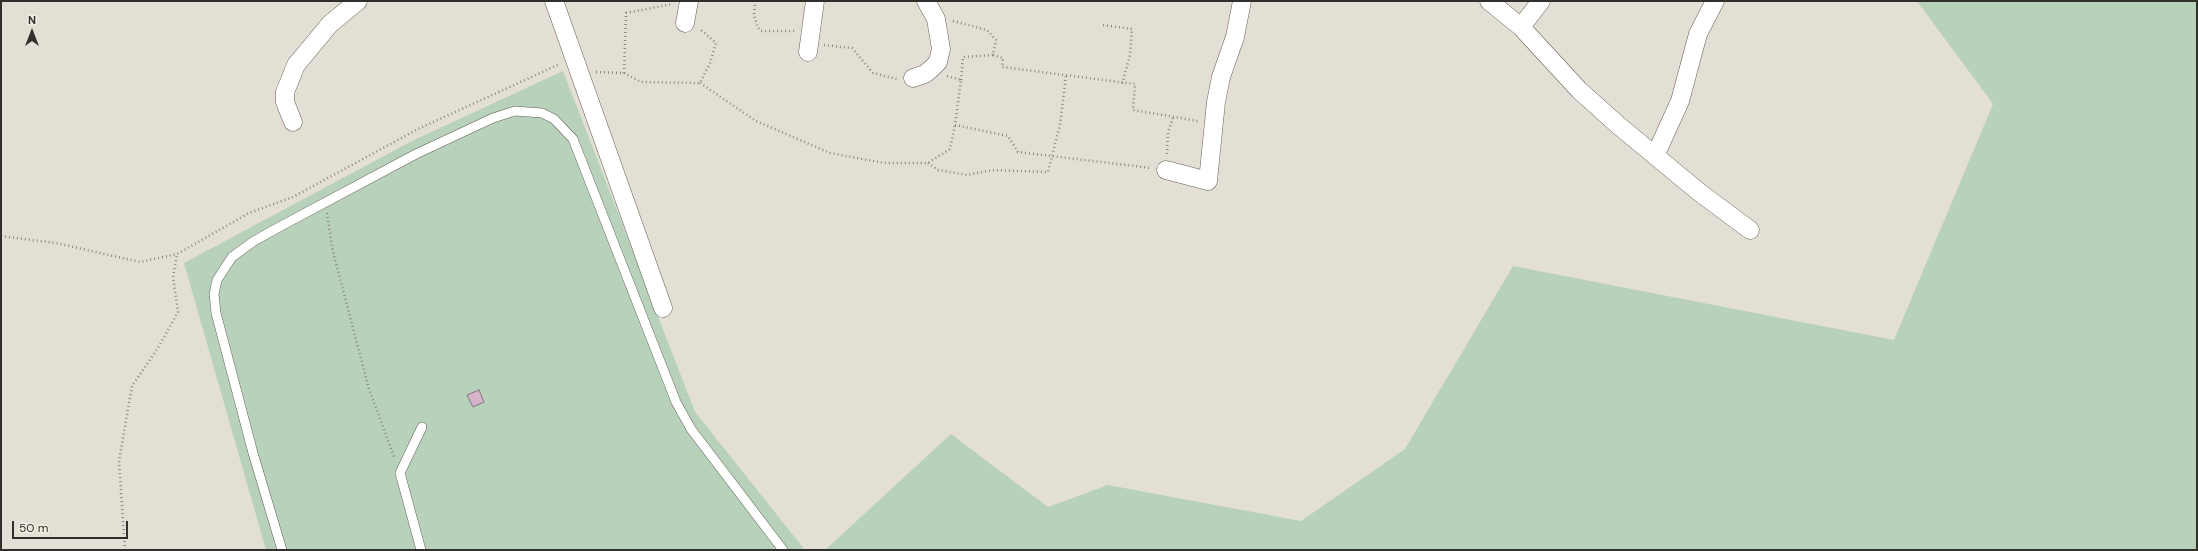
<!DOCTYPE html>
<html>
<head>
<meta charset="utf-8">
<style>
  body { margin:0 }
  #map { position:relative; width:2198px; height:551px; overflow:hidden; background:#e4dfd4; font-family:"DM Sans",sans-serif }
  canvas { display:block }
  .frame { position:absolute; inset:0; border:2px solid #312f2b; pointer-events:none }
  .north { position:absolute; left:12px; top:12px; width:40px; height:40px; -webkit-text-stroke:3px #f1ece1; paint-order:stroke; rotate:0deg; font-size:11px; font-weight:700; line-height:16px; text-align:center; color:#312f2b }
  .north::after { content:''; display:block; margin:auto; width:14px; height:18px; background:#312f2b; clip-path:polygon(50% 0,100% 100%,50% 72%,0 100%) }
  .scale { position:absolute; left:12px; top:521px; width:116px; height:18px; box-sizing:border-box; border:2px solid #312f2b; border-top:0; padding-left:5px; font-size:12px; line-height:14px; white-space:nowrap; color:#312f2b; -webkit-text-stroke:3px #f1ece1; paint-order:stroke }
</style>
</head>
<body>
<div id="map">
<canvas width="2198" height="551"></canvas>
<div class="frame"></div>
<div class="north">N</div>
<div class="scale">50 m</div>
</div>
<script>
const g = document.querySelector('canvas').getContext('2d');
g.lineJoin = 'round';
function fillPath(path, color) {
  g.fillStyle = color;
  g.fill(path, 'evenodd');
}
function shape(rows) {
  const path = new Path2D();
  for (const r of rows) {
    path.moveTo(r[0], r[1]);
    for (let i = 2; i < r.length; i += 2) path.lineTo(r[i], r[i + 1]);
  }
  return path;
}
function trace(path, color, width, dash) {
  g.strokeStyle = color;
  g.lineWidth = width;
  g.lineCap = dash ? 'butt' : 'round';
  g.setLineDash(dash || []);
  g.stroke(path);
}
const green = shape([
  [1917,1,2197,1,2197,550,825,550,951,434,1048,507,1108,485,1301,521,1405,449,1513,266,1894,340,1993,104],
  [563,71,695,412,805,550,266,550,184,263,412,141]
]);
const building = shape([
  [479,390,484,402,473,407,467,395,479,390]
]);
const path = shape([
  [755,1,754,15,758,28,761,31,795,31],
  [953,21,987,30,996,40,993,55,1003,58,1002,67,1135,84,1133,110,1198,121],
  [1103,25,1132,29,1130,55,1122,84],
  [824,45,852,48,873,73,897,79],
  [596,72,624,73,626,13,672,4],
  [624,73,641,82,700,83,710,63,716,43,700,29],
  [947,76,961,80,955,125,1008,136,1018,152,1151,168],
  [961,80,963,57,993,55],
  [700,83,756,121,830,153,884,163,928,163,950,149,955,125],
  [1167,154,1168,132,1173,118],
  [928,163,938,170,967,175,992,170,1048,172,1060,125,1066,75],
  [327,213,332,248,369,389,394,457],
  [1,236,56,243,140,262,177,254,249,213,293,197,418,129,560,64],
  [125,550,119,461,132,386,158,348,178,312,173,277,177,254]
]);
const lane = shape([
  [282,550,253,453,216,313,214,294,217,280,232,257,254,241,281,226,416,154,493,118,515,111,542,113,554,119,573,139,676,402,691,429,783,550],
  [421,550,400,473,422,427]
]);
const street = shape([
  [554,1,663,308],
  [1489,1,1521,27,1579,90,1618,125,1699,192,1750,230],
  [685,23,689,1],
  [1521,27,1541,1],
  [808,52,815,1],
  [913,78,925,74,932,68,938,62,941,49,936,19,926,1],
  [293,122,285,102,285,92,296,65,330,24,358,1],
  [1655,156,1680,101,1698,34,1715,1],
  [1166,170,1208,181,1216,102,1221,77,1235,37,1242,1]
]);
fillPath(green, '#b7d1ba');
fillPath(building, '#d7b3c9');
trace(building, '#81767d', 1);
trace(lane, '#635f55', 10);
trace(street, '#635f55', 19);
trace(path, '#8b8780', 2.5, [1, 3]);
trace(lane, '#fff', 9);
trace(street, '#fff', 18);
</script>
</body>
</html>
